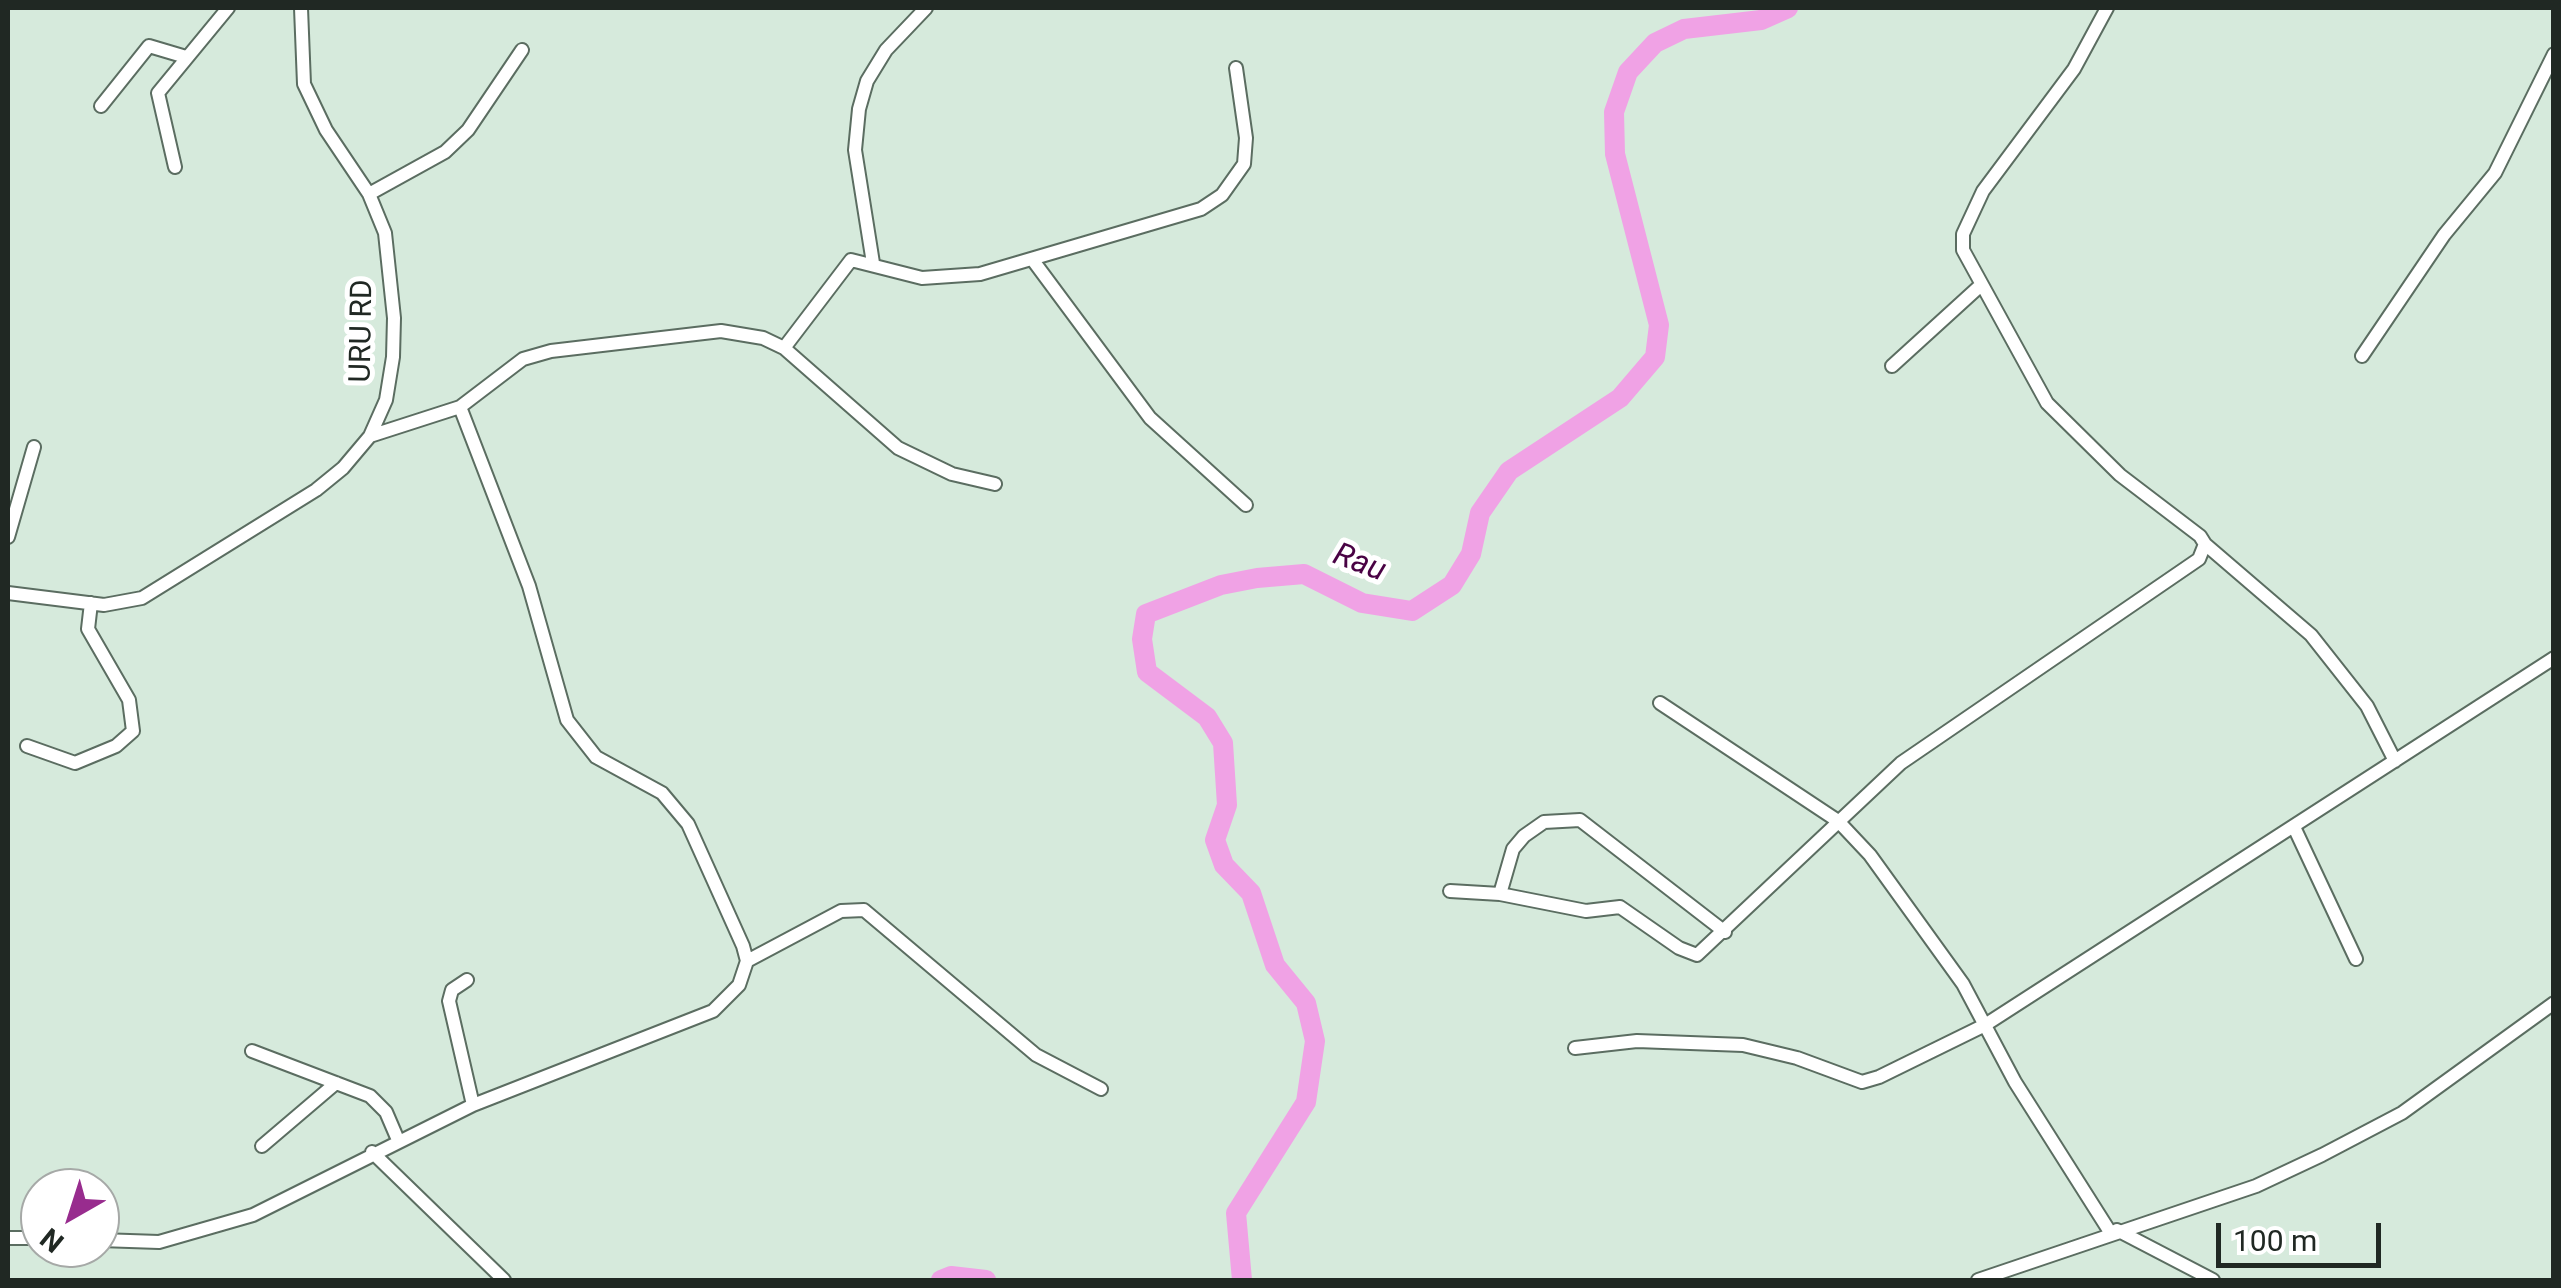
<!DOCTYPE html>
<html>
<head>
<meta charset="utf-8">
<style>
  body { margin:0 }
  #map { position:relative; width:2561px; height:1288px; overflow:hidden; background:#d6eadc; font-family:Roboto,sans-serif }
  canvas { display:block }
  .frame { position:absolute; inset:0; border:10px solid #202823; pointer-events:none }
  .north { position:absolute; left:20px; top:1168px; width:100px; height:100px; box-sizing:border-box; background:#fff; border:2px solid #a6a9a7; border-radius:50%; rotate:219deg; font-size:28px; font-weight:700; line-height:40px; text-align:center; color:#202823 }
  .north::after { content:''; display:block; margin:auto; width:35px; height:45px; background:#982c8e; clip-path:polygon(50% 0,100% 100%,50% 72%,0 100%) }
  .scale { position:absolute; left:2216px; top:1223px; width:165px; height:45px; box-sizing:border-box; border:5px solid #202823; border-top:0; padding-left:12px; font-size:30px; line-height:35px; white-space:nowrap; color:#202823; -webkit-text-stroke:8px #fff; paint-order:stroke }
</style>
</head>
<body>
<div id="map">
<canvas width="2561" height="1288"></canvas>
<div class="frame"></div>
<div class="north">N</div>
<div class="scale">100 m</div>
</div>
<script>
const g = document.querySelector('canvas').getContext('2d');
g.lineJoin = 'round';
function shape(rows) {
  const path = new Path2D();
  for (const r of rows) {
    path.moveTo(r[0], r[1]);
    for (let i = 2; i < r.length; i += 2) path.lineTo(r[i], r[i + 1]);
  }
  return path;
}
function trace(path, color, width, dash) {
  g.strokeStyle = color;
  g.lineWidth = width;
  g.lineCap = dash ? 'butt' : 'round';
  g.setLineDash(dash || []);
  g.stroke(path);
}
function drawText(font, color, halo, rows, align = 'center') {
  g.font = font + ' Roboto,sans-serif';
  g.lineWidth = 10;
  g.setLineDash([]);
  g.textBaseline = 'middle';
  g.strokeStyle = halo;
  g.fillStyle = color;
  for (const [text, x, y, turn = 0] of rows) {
    g.save();
    g.translate(x, y);
    g.rotate((+turn || 0) * Math.PI / 180);
    g.textAlign = isNaN(turn) ? turn : align;
    if (halo) g.strokeText(text, 0, 0);
    g.fillText(text, 0, 0);
    g.restore();
  }
}
const river = shape([
  [941,1280,951,1276,986,1280],
  [1242,1280,1236,1213,1306,1102,1315,1041,1306,1003,1275,965,1251,893,1224,865,1215,840,1227,805,1223,743,1207,717,1147,672,1142,639,1146,614,1221,585,1257,578,1304,574,1362,603,1412,611,1452,585,1471,554,1480,513,1509,471,1620,398,1655,357,1659,325,1615,154,1614,112,1628,72,1655,43,1684,29,1761,20,1788,8]
]);
const minor = shape([
  [101,106,149,46,186,57],
  [175,167,158,93,228,8],
  [369,194,445,152,468,130,522,50],
  [1032,259,1150,418,1246,505],
  [873,263,855,150,859,109,867,81,886,50,926,8],
  [784,348,851,260,922,278,980,274,1201,209,1222,195,1244,164,1246,138,1236,68],
  [2362,356,2444,235,2495,173,2554,54],
  [1892,366,1981,285],
  [370,436,460,407,523,359,551,351,721,331,763,338,784,348,898,448,952,474,995,484],
  [8,537,34,447],
  [2205,544,2311,635,2367,706,2395,761],
  [8,593,104,605,142,598,316,490,343,468,370,436,386,400,393,357,394,318,385,233,369,194,326,130,304,84,301,8],
  [1660,703,1838,821,1870,855,1963,984,2015,1082,2110,1232],
  [27,746,75,763,116,746,133,731,129,700,88,629,91,603],
  [2294,827,2356,959],
  [1450,891,1500,894,1586,911,1620,907,1679,948,1697,955,1901,763,2199,559,2205,544,2200,536,2120,475,2047,403,1963,250,1963,234,1983,191,2074,69,2107,8],
  [1500,894,1513,849,1524,836,1544,822,1580,820,1725,932],
  [747,961,841,911,864,910,1036,1055,1101,1089],
  [467,980,452,990,449,1001,473,1105],
  [1575,1048,1637,1041,1743,1045,1797,1058,1862,1082,1879,1077,1985,1025,2554,658],
  [252,1051,370,1096,386,1112,398,1140],
  [262,1146,336,1083],
  [372,1152,504,1280],
  [2117,1230,2213,1280],
  [8,1238,40,1238],
  [100,1240,159,1242,253,1215,473,1105,713,1011,739,985,747,961,743,946,688,824,662,793,596,757,567,720,529,586,460,407],
  [1978,1280,2256,1186,2322,1155,2402,1113,2554,1003]
]);
const streetNames = [
  ["URU RD",363,331,-89]
];
const waterNames = [
  ["Rau",1359,564,21]
];
trace(river, '#f0a2e5', 20);
trace(minor, '#5b6d61', 16);
trace(minor, '#fff', 12);
drawText('30px', '#202823', '#fff', streetNames);
drawText('italic 32px', '#490244', '#fff', waterNames);
</script>
</body>
</html>
